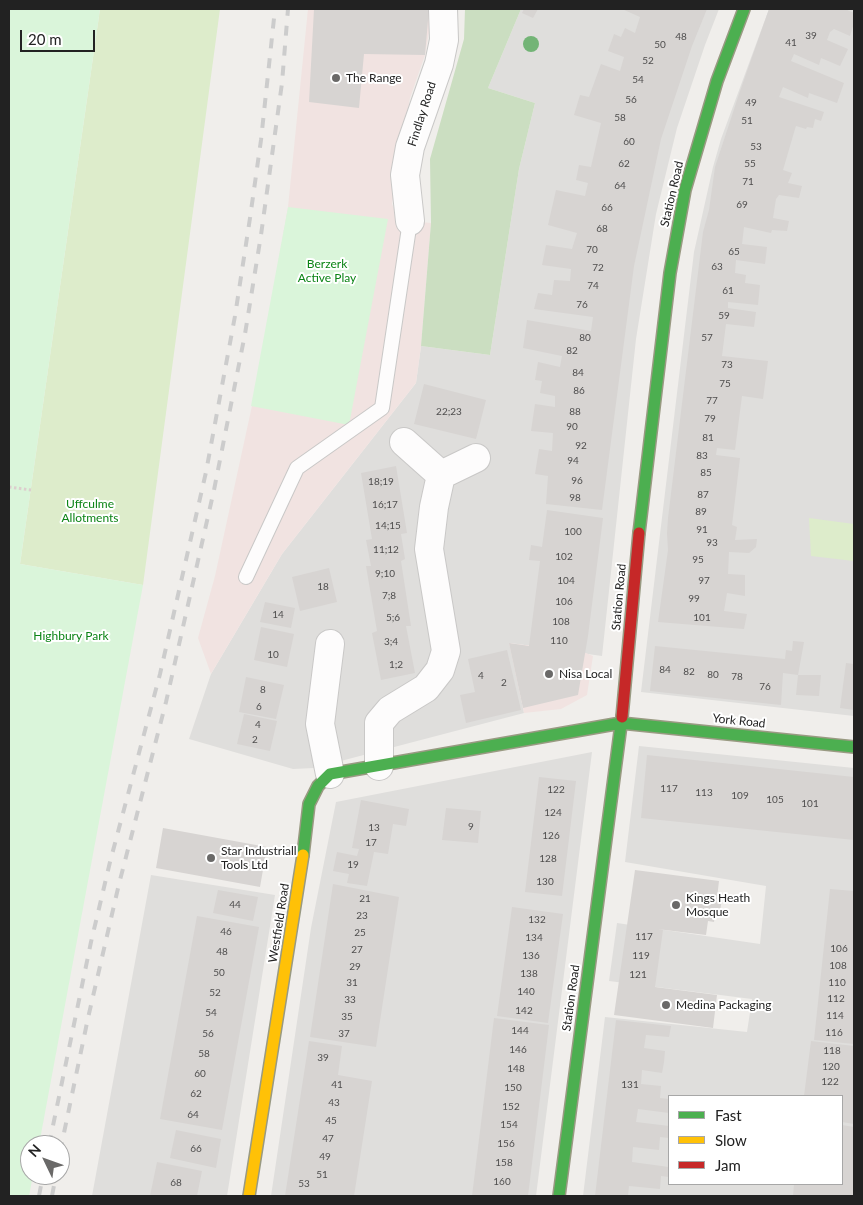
<!DOCTYPE html>
<html>
<head>
<meta charset="utf-8">
<style>
  body { margin:0 }
  #map { position:relative; width:863px; height:1205px; overflow:hidden; background:#f0eeeb; font-family:Lato,sans-serif }
  canvas { display:block }
  .frame { position:absolute; inset:0; border:10px solid #222; pointer-events:none }
  .legend { position:absolute; left:668px; top:1095px; width:175px; height:90px; box-sizing:border-box; background:#fff; border:1px solid #a7a7a7; margin:0; padding:6px 9px; list-style:none; font-size:15px; color:#222 }
  .legend li { display:flex; align-items:center; gap:10px; height:25px }
  .legend b { width:25px; border:1px solid #a7a7a7 }
  .north { position:absolute; left:20px; top:1135px; width:50px; height:50px; box-sizing:border-box; background:#fff; border:1px solid #a7a7a7; border-radius:50%; rotate:312deg; font-size:14px; font-weight:700; line-height:20px; text-align:center; color:#222 }
  .north::after { content:''; display:block; margin:auto; width:18px; height:22px; background:#6a6968; clip-path:polygon(50% 0,100% 100%,50% 72%,0 100%) }
  .scale { position:absolute; left:20px; top:30px; width:75px; height:22px; box-sizing:border-box; border:2px solid #222; border-top:0; padding-left:6px; font-size:15px; line-height:18px; white-space:nowrap; color:#222; -webkit-text-stroke:4px #fff; paint-order:stroke }
</style>
</head>
<body>
<div id="map">
<canvas width="863" height="1205"></canvas>
<div class="frame"></div>
<ul class="legend">
<li><b style="height:6px;background:#4caf50"></b>Fast</li>
<li><b style="height:6px;background:#ffc107"></b>Slow</li>
<li><b style="height:6px;background:#c62828"></b>Jam</li>
</ul>
<div class="north">N</div>
<div class="scale">20 m</div>
</div>
<script>
const g = document.querySelector('canvas').getContext('2d');
g.lineJoin = 'round';
function fillPath(path, color) {
  g.fillStyle = color;
  g.fill(path, 'evenodd');
}
function shape(rows) {
  const path = new Path2D();
  for (const r of rows) {
    path.moveTo(r[0], r[1]);
    for (let i = 2; i < r.length; i += 2) path.lineTo(r[i], r[i + 1]);
  }
  return path;
}
function trace(path, color, width, dash) {
  g.strokeStyle = color;
  g.lineWidth = width;
  g.lineCap = dash ? 'butt' : 'round';
  g.setLineDash(dash || []);
  g.stroke(path);
}
function drawText(font, color, halo, rows, align = 'center') {
  g.font = font + ' Lato,sans-serif';
  g.lineWidth = 4;
  g.setLineDash([]);
  g.textBaseline = 'middle';
  g.strokeStyle = halo;
  g.fillStyle = color;
  for (const [text, x, y, turn = 0] of rows) {
    g.save();
    g.translate(x, y);
    g.rotate((+turn || 0) * Math.PI / 180);
    g.textAlign = isNaN(turn) ? turn : align;
    if (halo) g.strokeText(text, 0, 0);
    g.fillText(text, 0, 0);
    g.restore();
  }
}
const residential = shape([
  [521,9,719,9,705,45,677,128,656,214,636,339,602,656,510,643,524,713,314,768,293,769,189,739,211,674,282,554,416,383,421,346,490,355,519,169,535,103,488,88],
  [769,9,854,9,854,716,641,692,694,252,713,167,721,139],
  [639,746,854,768,854,1196,583,1196,605,1017,747,1032,752,999,609,981,617,923,760,944,766,886,625,862],
  [669,1096,842,1096,842,1184,669,1184],
  [592,752,536,1196,271,1196,311,928,336,802],
  [151,875,275,895,227,1196,92,1196]
]);
const commercial = shape([
  [308,9,433,9,425,55,410,98,392,204,399,220,431,223,421,346,416,383,282,554,211,674,198,638,215,576,255,392,288,207],
  [509,643,586,653,593,656,587,695,561,709,524,713]
]);
const grass = shape([
  [100,9,220,9,143,585,20,564],
  [809,518,854,524,854,561,811,556]
]);
const forest = shape([
  [465,9,521,9,488,88,535,103,519,169,490,355,421,346,431,223,430,159,464,39]
]);
const park = shape([
  [9,9,100,9,20,564,143,585,39,1145,30,1145,30,1175,33,1175,29,1196,9,1196],
  [288,207,388,219,349,425,251,406]
]);
const building = shape([
  [314,9,429,9,425,55,364,54,359,108,309,102],
  [524,9,538,9,533,18,522,13],
  [622,9,707,9,692,46,661,139,634,266,602,510,546,504,548,476,535,474,539,449,552,451,553,433,531,431,535,404,555,407,555,396,540,393,542,381,535,380,538,362,560,367,562,356,523,348,527,320,591,331,593,317,534,309,538,293,552,295,554,280,570,281,571,269,542,265,546,245,572,249,577,233,548,225,556,190,585,196,588,183,576,180,579,165,591,167,601,123,574,115,580,95,589,97,601,64,620,71,624,57,608,51,613,37,614,34,621,37,625,28,635,33,640,17],
  [769,9,845,9,854,13,854,23,850,36,834,29,830,32,827,40,848,49,840,66,821,58,819,65,794,54,791,61,844,83,837,103,809,93,808,98,783,87,779,97,824,112,821,121,815,119,813,128,807,127,806,129,796,126,795,129,783,170,792,173,788,183,802,186,799,198,779,195,776,199,773,218,789,221,787,231,772,230,771,233,744,227,742,244,767,247,765,264,736,260,735,273,746,275,745,283,760,285,758,305,728,302,728,308,756,312,754,327,726,324,722,356,768,361,763,399,742,396,735,450,717,448,716,455,740,458,732,525,737,527,735,540,757,539,756,547,749,553,729,552,728,574,745,575,745,596,727,593,724,611,747,614,744,629,658,622,668,550,667,533,668,518,703,232,709,210,715,167,739,94],
  [424,384,486,400,476,439,414,424],
  [396,466,407,533,401,534,405,559,401,561,411,626,406,626,415,673,381,680,372,633,377,631,366,566,371,566,366,540,372,539,361,473],
  [547,510,603,518,588,636,578,695,523,708,509,643,529,646,540,561,529,560,531,545,542,547],
  [329,568,337,602,300,611,292,577],
  [265,602,295,608,291,628,260,622],
  [261,627,294,634,287,667,254,660],
  [793,641,804,642,798,675,821,675,819,696,796,695,798,675,783,673,781,705,650,691,655,646,785,659,786,650,792,651],
  [507,650,521,710,466,723,460,695,475,692,468,659],
  [846,663,854,664,854,710,840,708],
  [246,677,284,685,276,719,239,712],
  [244,714,277,721,270,751,237,744],
  [647,755,854,777,854,840,641,818],
  [539,777,576,781,562,896,525,892],
  [361,800,409,809,406,826,393,824,388,854,374,852,367,886,347,883,349,874,333,871,337,852,357,856,359,849,352,848],
  [446,808,481,811,478,843,442,840],
  [163,828,267,847,260,887,156,868],
  [635,870,719,881,717,898,722,899,720,912,715,912,714,922,708,921,706,935,657,929,663,930,655,987,717,995,713,1028,614,1015],
  [333,884,399,897,376,1047,310,1037],
  [830,889,854,891,854,1044,814,1040],
  [218,890,258,897,253,921,213,913],
  [512,907,563,914,548,1023,497,1016],
  [197,916,259,927,222,1130,160,1119],
  [494,1018,549,1025,528,1196,472,1196],
  [616,1020,671,1026,669,1037,646,1035,644,1048,665,1051,664,1062,662,1073,642,1070,641,1084,661,1086,660,1098,669,1099,669,1113,638,1109,636,1122,669,1126,669,1138,660,1137,659,1150,633,1147,632,1162,669,1167,669,1177,661,1176,660,1189,629,1186,628,1196,595,1196],
  [309,1041,342,1046,338,1075,372,1081,354,1196,285,1196],
  [811,1041,854,1046,854,1124,842,1122,842,1096,804,1096],
  [842,1125,854,1127,854,1196,793,1196,794,1184,842,1184],
  [176,1130,221,1139,216,1168,170,1158],
  [157,1162,202,1171,197,1196,150,1196]
]);
const path = shape([
  [9,487,31,490]
]);
const lane = shape([
  [246,577,297,468,382,408,410,221]
]);
const street = shape([
  [410,221,405,175,410,147,439,64,444,40,443,9],
  [404,442,441,475,476,458],
  [330,644,320,724,330,774],
  [379,766,379,723,390,710,426,688,440,670,446,651,429,549,434,507,441,475]
]);
const fast = shape([
  [639,533,670,273,685,190,717,81,744,9],
  [303,855,309,804,318,786,330,774,621,723,854,747],
  [559,1196,622,717]
]);
const slow = shape([
  [249,1196,303,855]
]);
const jam = shape([
  [622,717,639,533]
]);
const rail = shape([
  [49,1145,91,942,110,862,160,674,206,472,235,316,250,218,261,140,275,9],
  [60,1152,88,1018,119,884,166,702,214,490,245,334,261,235,282,83,288,9],
  [39,1196,43,1175],
  [52,1196,56,1175]
]);
const trees = [
  [531,44]
];
const markers = [
  [336,78,5,"#6a6968"],
  [549,674,5,"#6a6968"],
  [211,858,5,"#6a6968"],
  [676,905,5,"#6a6968"],
  [666,1005,5,"#6a6968"]
];
const numberNames = [
  ["39",811,36],
  ["48",681,37],
  ["41",791,43],
  ["50",660,45],
  ["52",648,61],
  ["54",638,80],
  ["56",631,100],
  ["49",751,103],
  ["58",620,118],
  ["51",747,121],
  ["60",629,142],
  ["53",756,147],
  ["62",624,164],
  ["55",750,164],
  ["71",748,182],
  ["64",620,186],
  ["69",742,205],
  ["66",607,208],
  ["68",602,229],
  ["70",592,250],
  ["65",734,252],
  ["63",717,267],
  ["72",598,268],
  ["74",593,286],
  ["61",728,291],
  ["76",582,305],
  ["59",724,316],
  ["80",585,338],
  ["57",707,338],
  ["82",572,351],
  ["73",727,365],
  ["84",578,373],
  ["75",725,384],
  ["86",579,391],
  ["77",712,401],
  ["22;23",449,412],
  ["88",575,412],
  ["79",710,419],
  ["90",572,427],
  ["81",708,438],
  ["92",581,446],
  ["83",702,456],
  ["94",573,461],
  ["85",706,473],
  ["96",577,481],
  ["18;19",381,482],
  ["87",703,495],
  ["98",575,498],
  ["16;17",385,505],
  ["89",701,512],
  ["14;15",388,526],
  ["91",702,530],
  ["100",573,532],
  ["93",712,543],
  ["11;12",386,550],
  ["102",564,557],
  ["95",698,560],
  ["9;10",385,574],
  ["104",566,581],
  ["97",704,581],
  ["18",323,587],
  ["7;8",389,596],
  ["99",694,599],
  ["106",564,602],
  ["14",278,615],
  ["5;6",393,618],
  ["101",702,618],
  ["108",561,622],
  ["110",559,641],
  ["3;4",391,642],
  ["10",273,655],
  ["1;2",396,665],
  ["84",665,670],
  ["82",689,672],
  ["80",713,675],
  ["4",481,676],
  ["78",737,677],
  ["2",504,683],
  ["76",765,687],
  ["8",263,690],
  ["6",259,707],
  ["4",258,725],
  ["2",255,740],
  ["117",669,789],
  ["122",556,790],
  ["113",704,793],
  ["109",740,796],
  ["105",775,800],
  ["101",810,804],
  ["124",553,813],
  ["9",471,827],
  ["13",374,828],
  ["126",551,836],
  ["17",371,843],
  ["128",548,859],
  ["19",353,865],
  ["130",545,882],
  ["21",365,899],
  ["44",235,905],
  ["23",362,916],
  ["132",537,920],
  ["46",226,932],
  ["25",360,933],
  ["117",644,937],
  ["134",534,938],
  ["106",839,949],
  ["27",357,950],
  ["48",222,952],
  ["136",531,956],
  ["119",641,956],
  ["108",838,966],
  ["29",355,967],
  ["50",219,973],
  ["138",529,974],
  ["121",638,975],
  ["31",352,983],
  ["110",837,983],
  ["140",526,992],
  ["52",215,993],
  ["112",836,999],
  ["33",350,1000],
  ["142",524,1011],
  ["54",211,1013],
  ["114",835,1016],
  ["35",347,1017],
  ["144",520,1031],
  ["116",834,1033],
  ["56",208,1034],
  ["37",344,1034],
  ["146",518,1050],
  ["118",832,1051],
  ["58",204,1054],
  ["39",323,1058],
  ["120",831,1067],
  ["148",516,1069],
  ["60",200,1074],
  ["122",830,1082],
  ["41",337,1085],
  ["131",630,1085],
  ["150",513,1088],
  ["62",196,1094],
  ["43",334,1103],
  ["152",511,1107],
  ["64",193,1115],
  ["45",331,1121],
  ["154",509,1125],
  ["47",328,1139],
  ["156",506,1144],
  ["66",196,1149],
  ["49",325,1157],
  ["158",504,1163],
  ["51",322,1175],
  ["160",502,1182],
  ["68",176,1183],
  ["53",304,1184]
];
const poiNames = [
  ["The Range",346,78],
  ["Nisa Local",559,674],
  ["Star Industriall",221,851],
  ["Tools Ltd",221,865],
  ["Kings Heath",686,898],
  ["Mosque",686,912],
  ["Medina Packaging",676,1005]
];
const streetNames = [
  ["Findlay Road",422,114,-72],
  ["Station Road",672,194,-77],
  ["Station Road",619,597,-85],
  ["York Road",739,721,6],
  ["Westfield Road",279,923,-81],
  ["Station Road",571,998,-82]
];
const parkNames = [
  ["Berzerk",327,264],
  ["Active Play",327,278],
  ["Uffculme",90,504],
  ["Allotments",90,518],
  ["Highbury Park",71,636]
];
fillPath(residential, '#dfdedc');
fillPath(commercial, '#f1e3e1');
fillPath(grass, '#ddeccb');
fillPath(forest, '#cbdec1');
fillPath(park, '#daf5da');
fillPath(building, '#d7d4d2');
trace(lane, '#c9c8c7', 16);
trace(street, '#c9c8c7', 30);
trace(fast, '#999a82', 14);
trace(slow, '#999a82', 14);
trace(jam, '#999a82', 14);
trace(path, '#dccecd', 3, [2.5, 2.5]);
trace(lane, '#fdfcfc', 14);
trace(street, '#fdfcfc', 28);
trace(fast, '#4caf50', 11);
trace(slow, '#ffc107', 11);
trace(jam, '#c62828', 11);
trace(rail, '#ccc', 4, [10, 10]);
g.fillStyle = '#73b476';
for (const [x, y] of trees) {
  g.beginPath();
  g.arc(x, y, 8, 0, 2 * Math.PI);
  g.fill();
}
for (const [x, y, r, color] of markers) {
  const dot = new Path2D();
  dot.arc(x, y, r, 0, 2 * Math.PI);
  g.fillStyle = color;
  g.fill(dot);
  trace(dot, '#fff', 2);
}
drawText('10px', '#4f4e4e', null, numberNames);
drawText('12px', '#222', '#fff', poiNames, 'left');
drawText('12px', '#222', '#fff', streetNames);
drawText('12px', '#0c8416', '#fff', parkNames);
</script>
</body>
</html>
